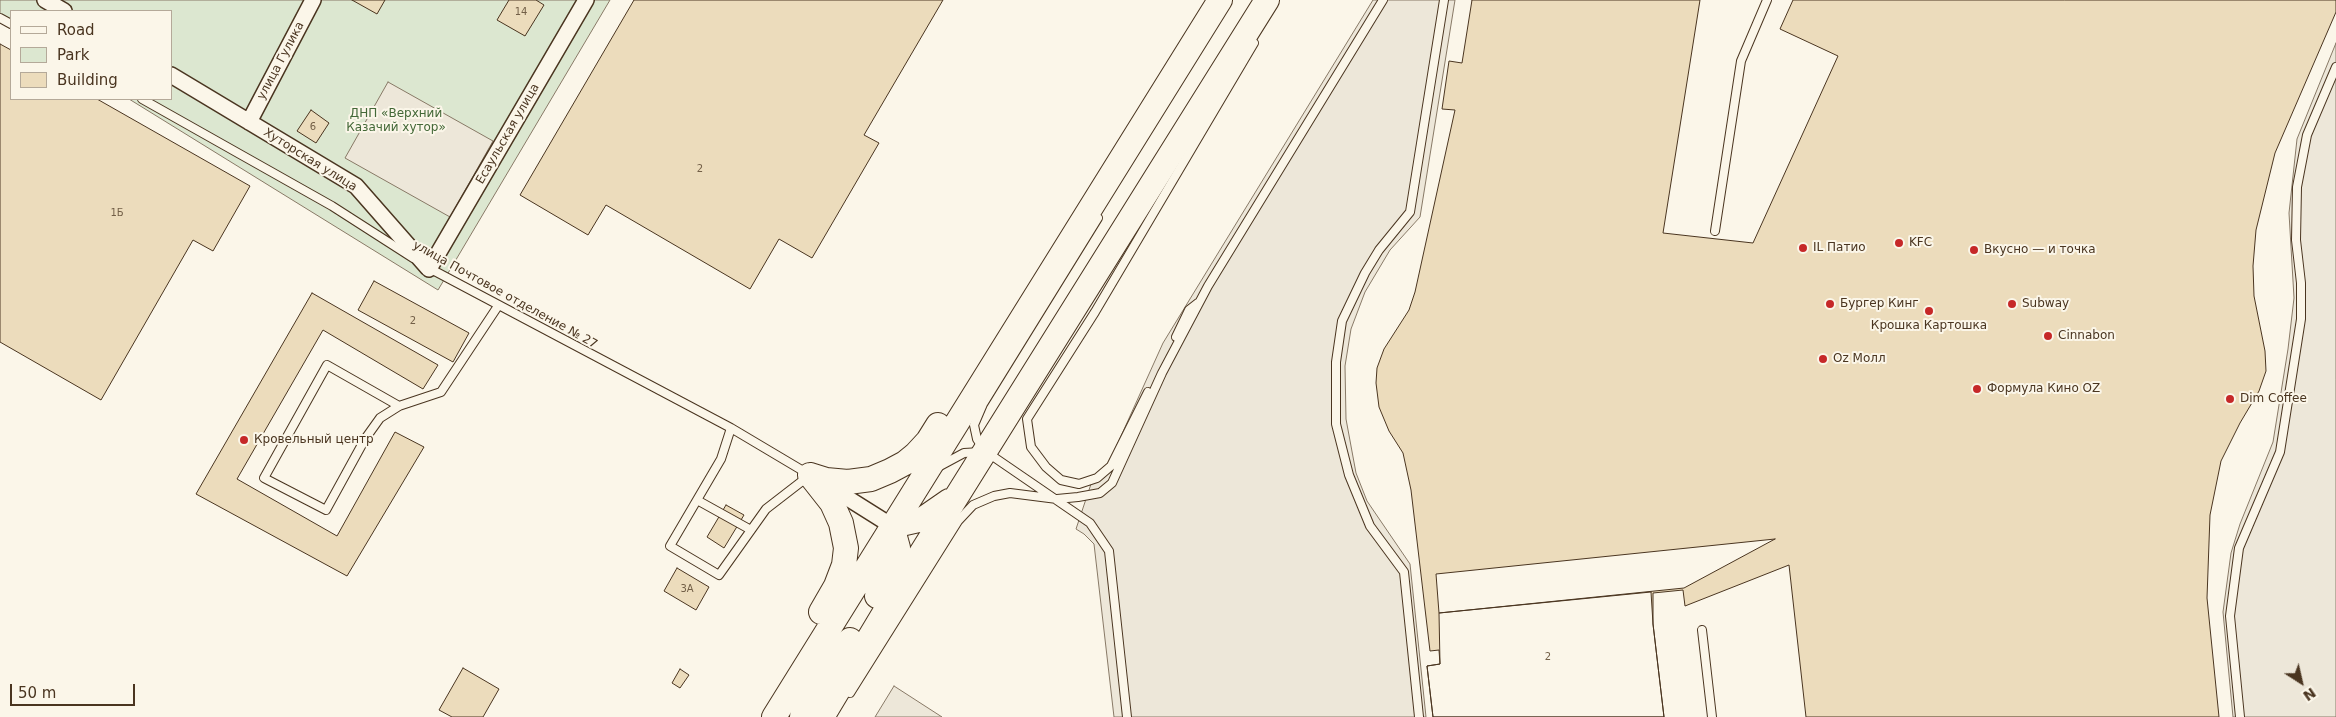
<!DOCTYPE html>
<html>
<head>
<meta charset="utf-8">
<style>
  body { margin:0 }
  #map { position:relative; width:2336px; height:717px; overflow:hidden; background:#fbf6e9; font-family:"DejaVu Sans",sans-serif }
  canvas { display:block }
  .legend { position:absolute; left:10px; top:10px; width:162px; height:90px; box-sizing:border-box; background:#fbf6e9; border:1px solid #b4a999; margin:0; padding:6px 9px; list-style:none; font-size:15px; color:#4a3520 }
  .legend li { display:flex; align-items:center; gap:10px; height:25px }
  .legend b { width:25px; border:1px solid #b4a999 }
  .north { position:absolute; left:2276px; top:657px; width:50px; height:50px; -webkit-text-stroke:4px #fbf6e9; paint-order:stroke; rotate:145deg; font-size:14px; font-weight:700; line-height:20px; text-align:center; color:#4a3520 }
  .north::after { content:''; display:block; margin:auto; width:18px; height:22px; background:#4a3520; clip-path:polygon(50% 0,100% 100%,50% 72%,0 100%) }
  .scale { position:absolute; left:10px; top:684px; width:125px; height:22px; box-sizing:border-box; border:2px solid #4a3520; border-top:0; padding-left:6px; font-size:15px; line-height:18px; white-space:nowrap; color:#4a3520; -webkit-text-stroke:4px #fbf6e9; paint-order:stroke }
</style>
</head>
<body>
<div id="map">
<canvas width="2336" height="717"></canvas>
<ul class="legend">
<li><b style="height:6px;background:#fbf6e9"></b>Road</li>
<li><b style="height:14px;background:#dce7d0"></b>Park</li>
<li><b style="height:14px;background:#ecdcbc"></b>Building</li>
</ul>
<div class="north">N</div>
<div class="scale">50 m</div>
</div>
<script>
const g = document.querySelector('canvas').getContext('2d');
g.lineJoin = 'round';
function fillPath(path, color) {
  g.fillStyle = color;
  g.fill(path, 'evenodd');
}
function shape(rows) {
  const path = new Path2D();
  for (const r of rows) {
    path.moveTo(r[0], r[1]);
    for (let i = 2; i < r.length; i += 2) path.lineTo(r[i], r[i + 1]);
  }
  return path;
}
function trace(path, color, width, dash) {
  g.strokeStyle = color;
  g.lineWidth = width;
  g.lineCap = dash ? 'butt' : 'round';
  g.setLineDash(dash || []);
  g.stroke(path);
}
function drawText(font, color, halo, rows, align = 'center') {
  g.font = font + ' "DejaVu Sans",sans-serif';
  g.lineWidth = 4;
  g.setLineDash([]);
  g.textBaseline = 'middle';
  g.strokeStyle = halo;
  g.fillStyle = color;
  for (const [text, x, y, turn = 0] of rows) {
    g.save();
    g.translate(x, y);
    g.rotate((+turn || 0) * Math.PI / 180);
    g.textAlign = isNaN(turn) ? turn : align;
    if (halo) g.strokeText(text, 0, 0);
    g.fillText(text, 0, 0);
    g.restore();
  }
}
const green = shape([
  [0,0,610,0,438,290,129,99,171,99,171,11,11,11,11,26,0,19,0,0]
]);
const parking = shape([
  [1373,0,1455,0,1420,217,1390,250,1365,292,1351,329,1345,366,1346,419,1356,473,1367,501,1410,564,1426,717,1114,717,1094,544,1084,534,1076,529,1092,481,1107,467,1163,343,1373,0],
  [2336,43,2336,717,2233,717,2223,612,2231,553,2240,524,2273,442,2288,349,2294,298,2289,213,2297,139,2336,43],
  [388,82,493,141,450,217,345,158,388,82],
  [894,686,942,717,875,717,894,686]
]);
const building = shape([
  [352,0,385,0,377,14,352,0],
  [509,0,536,0,544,5,525,36,497,20,509,0],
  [634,0,943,0,864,135,879,143,812,258,779,239,750,289,606,205,588,235,520,195,634,0],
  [1472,0,1700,0,1663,233,1753,243,1838,56,1780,29,1793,0,2336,0,2336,12,2275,153,2256,230,2253,266,2254,296,2265,351,2266,371,2259,391,2240,423,2221,461,2210,515,2207,598,2219,717,1806,717,1789,565,1685,606,1683,590,1653,593,1653,624,1664,717,1433,717,1427,666,1440,664,1439,650,1430,651,1411,490,1403,453,1389,431,1379,407,1376,383,1377,368,1384,349,1409,310,1415,292,1455,110,1442,109,1449,61,1462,63,1472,0],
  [1775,539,1684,588,1439,613,1436,574,1775,539],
  [0,44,11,50,11,99,97,99,250,186,213,251,193,240,101,400,0,342,0,44],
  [311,110,329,123,316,143,297,131,311,110],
  [374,281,469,333,453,362,358,310,374,281],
  [312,293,438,365,423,389,323,330,237,479,337,536,395,432,424,447,347,576,196,494,312,293],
  [726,505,744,515,724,548,707,537,726,505],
  [677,568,709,587,696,610,664,591,677,568],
  [1651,592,1653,624,1664,717,1433,717,1427,666,1440,664,1439,613,1651,592],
  [463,668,499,689,483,717,452,717,439,710,463,668],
  [680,669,689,675,680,688,672,683,680,669]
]);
const service = shape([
  [0,18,11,24],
  [142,99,332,206,413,258],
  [1098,218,983,404,974,425,977,439,985,451,1090,523,1109,551,1127,717],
  [1715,231,1741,61,1767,0],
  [427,267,731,428,810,475,766,509,719,575,670,546,721,459,731,428],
  [1176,337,1189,310,1198,303],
  [1148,392,1111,466,1097,478,1079,484,1061,480,1046,467,1031,447,1027,419,1095,312,1254,43],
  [399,406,327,365,264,478,326,510,365,439,380,418,399,406,441,392,498,306],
  [938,467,964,453,981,452],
  [697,500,751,530],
  [1702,630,1712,717],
  [850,693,958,521,973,505,994,496,1010,493,1057,499,1078,497,1100,493,1112,483,1162,373,1208,286,1383,0],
  [1419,717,1404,572,1370,526,1349,475,1336,424,1336,362,1342,321,1365,273,1379,250,1410,212,1444,0],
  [2240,717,2230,616,2239,548,2280,452,2301,319,2301,283,2296,240,2297,187,2307,135,2336,67]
]);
const minor = shape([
  [45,0,64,11],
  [171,75,356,186,428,268],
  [249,122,313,0],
  [429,269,586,0],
  [822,482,892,526]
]);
const primary = shape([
  [810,475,826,480,848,482,871,479,890,471,905,463,916,454,928,441,938,425],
  [810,475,832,503,841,523,846,548,844,565,836,586,821,612],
  [892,526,923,519,949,501],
  [877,596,894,565,898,548,892,526],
  [774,717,1220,0],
  [802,717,850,640],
  [822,717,897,592,1267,0]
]);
const markers = [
  [1899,243,5,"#c62828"],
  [1803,248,5,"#c62828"],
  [1974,250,5,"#c62828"],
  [1830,304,5,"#c62828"],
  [2012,304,5,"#c62828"],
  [1929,311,5,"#c62828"],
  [2048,336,5,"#c62828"],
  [1823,359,5,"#c62828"],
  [1977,389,5,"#c62828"],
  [2230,399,5,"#c62828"],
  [244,440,5,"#c62828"]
];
const numberNames = [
  ["14",521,12],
  ["6",313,127],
  ["2",700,169],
  ["1Б",117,213],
  ["2",413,321],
  ["3А",687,589],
  ["2",1548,657]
];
const streetNames = [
  ["улица Гулика",281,61,-62],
  ["Есаульская улица",508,134,-60],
  ["Хуторская улица",310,160,32],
  ["улица Почтовое отделение № 27",505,295,29]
];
const parkNames = [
  ["ДНП «Верхний",396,114],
  ["Казачий хутор»",396,128]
];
const poiNames = [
  ["KFC",1909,243],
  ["IL Патио",1813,248],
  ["Вкусно — и точка",1984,250],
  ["Бургер Кинг",1840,304],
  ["Subway",2022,304],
  ["Крошка Картошка",1929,326,"center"],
  ["Cinnabon",2058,336],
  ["Oz Молл",1833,359],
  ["Формула Кино OZ",1987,389],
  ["Dim Coffee",2240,399],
  ["Кровельный центр",254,440]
];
fillPath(green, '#dce7d0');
trace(green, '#887966', 1);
fillPath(parking, '#ede7d9');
trace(parking, '#887966', 1);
fillPath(building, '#ecdcbc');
trace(building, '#4a3520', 1);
trace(service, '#4a3520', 10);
trace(minor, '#4a3520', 18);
trace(primary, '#4a3520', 26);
trace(service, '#fbf6e9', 8);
trace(minor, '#fbf6e9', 15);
trace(primary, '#fbf6e9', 24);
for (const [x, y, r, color] of markers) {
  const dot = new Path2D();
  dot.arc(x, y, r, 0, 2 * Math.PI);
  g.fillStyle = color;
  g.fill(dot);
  trace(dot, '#fbf6e9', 2);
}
drawText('10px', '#725f47', null, numberNames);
drawText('12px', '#4a3520', '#fbf6e9', streetNames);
drawText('12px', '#436837', '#fbf6e9', parkNames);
drawText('12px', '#4a3520', '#fbf6e9', poiNames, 'left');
</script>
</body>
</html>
